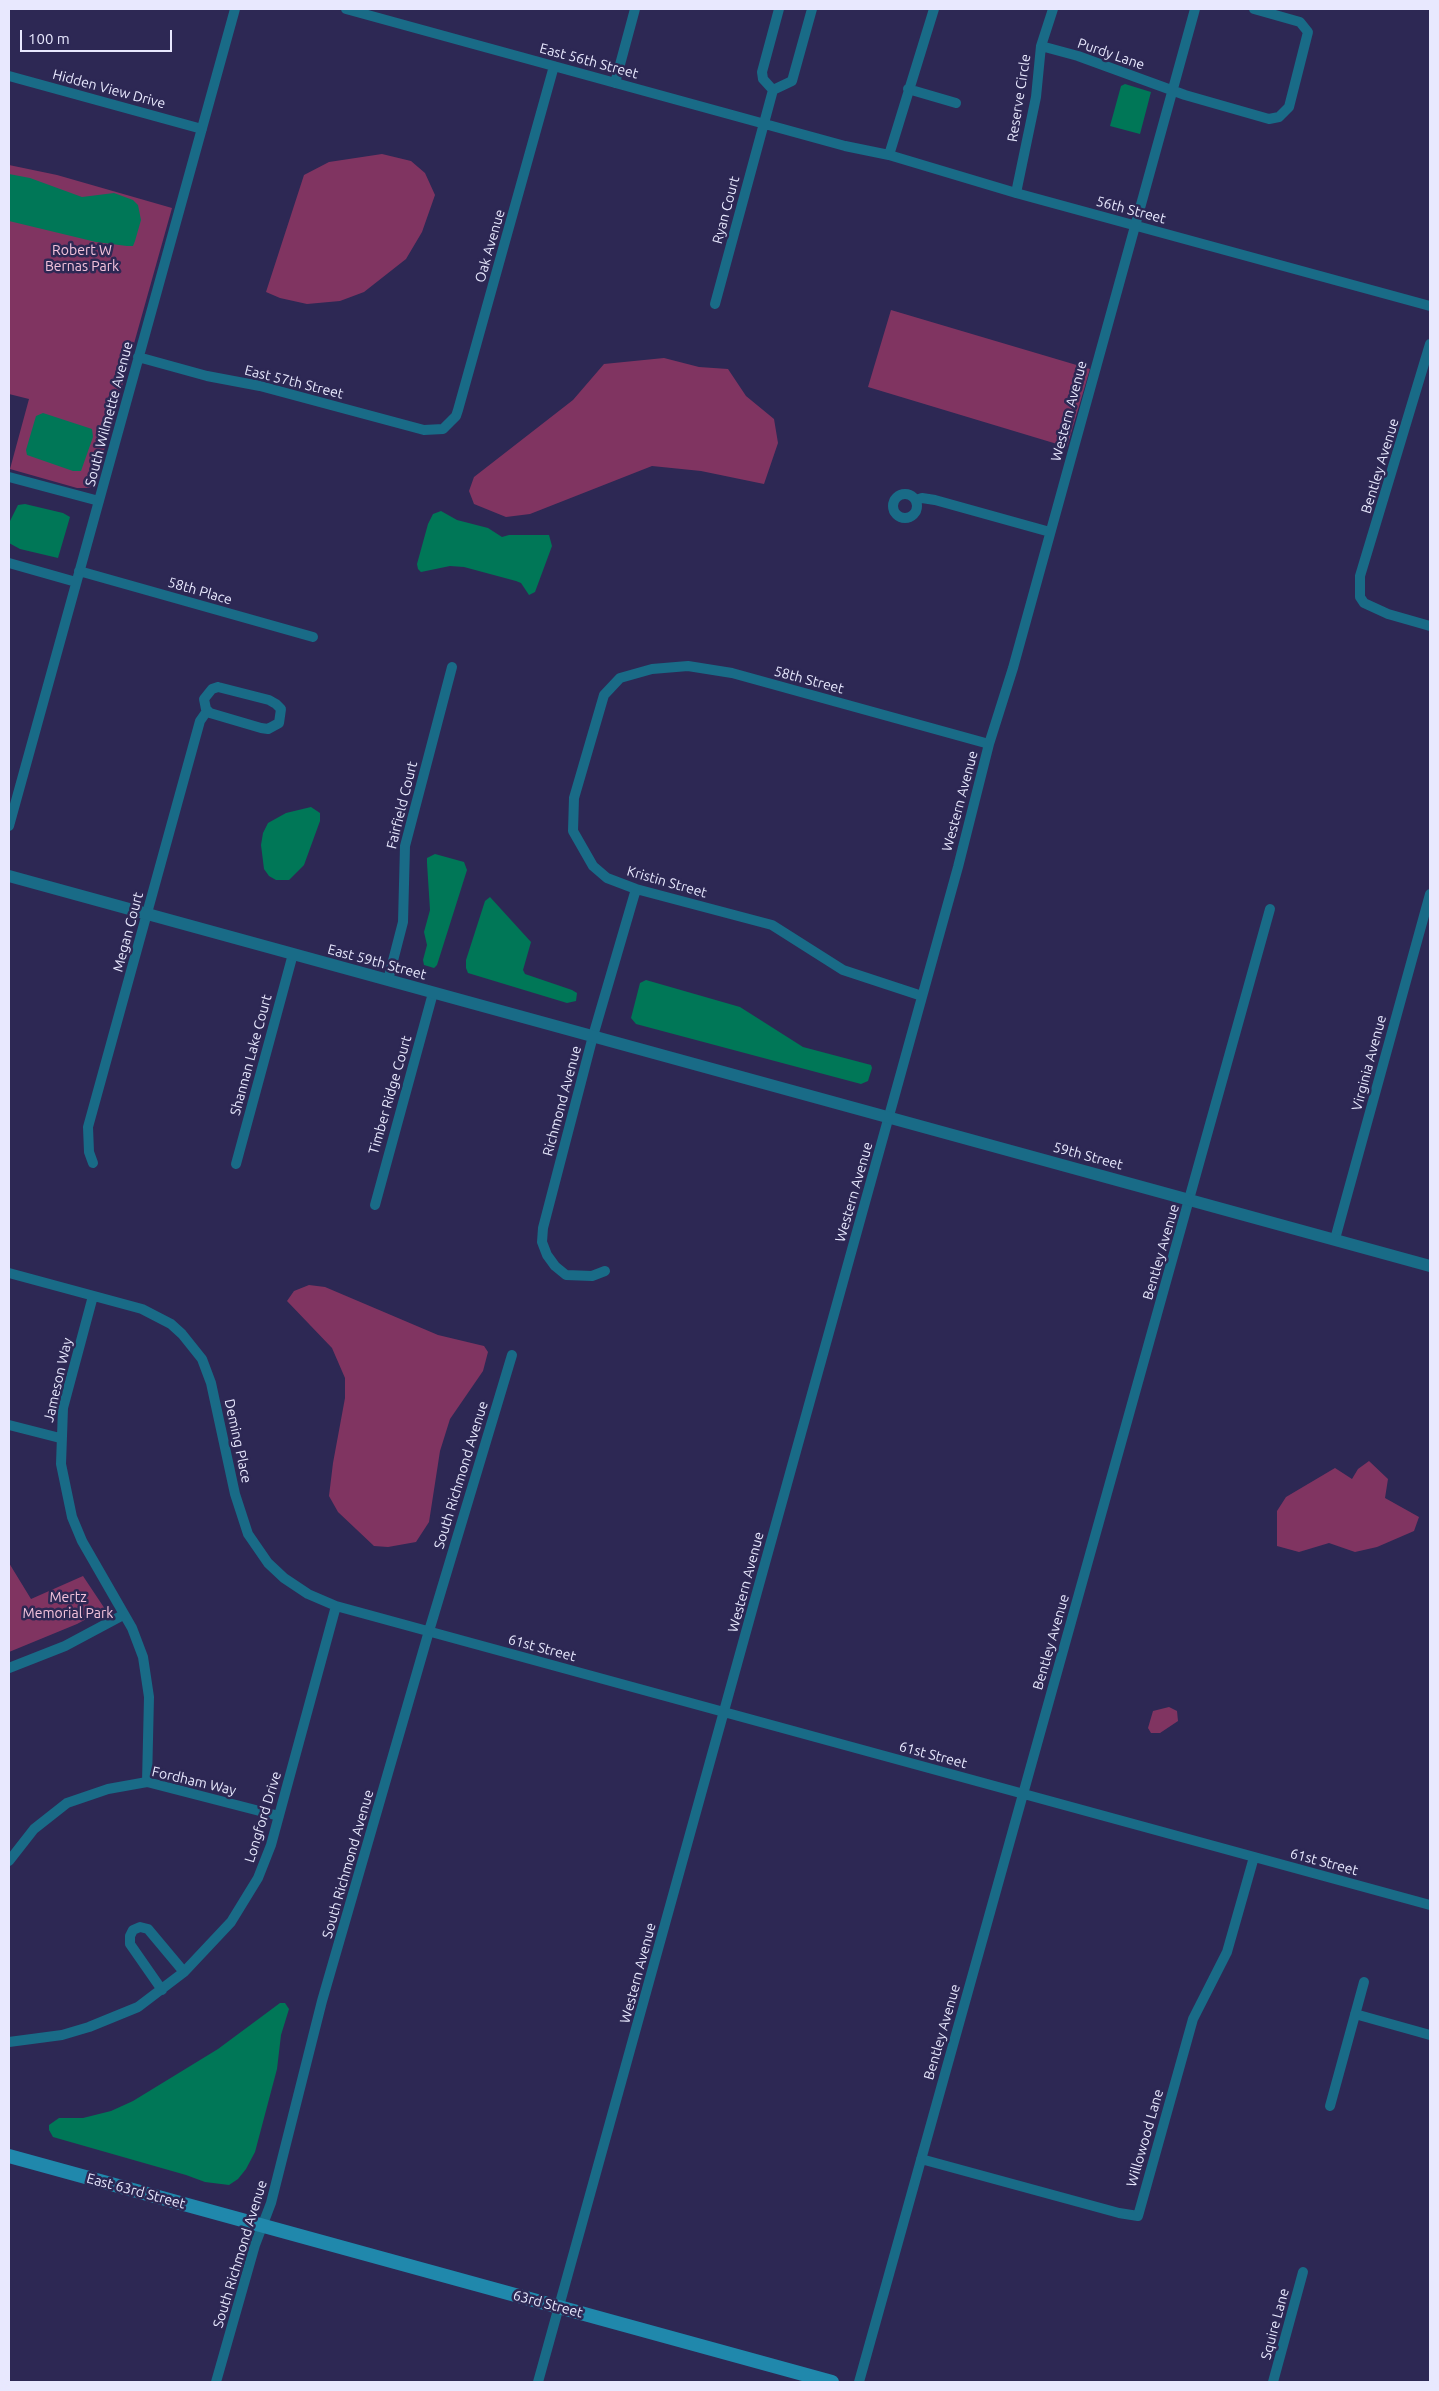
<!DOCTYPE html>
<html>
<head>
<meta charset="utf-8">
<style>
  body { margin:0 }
  #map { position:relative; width:1439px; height:2391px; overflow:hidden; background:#2d2854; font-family:Ubuntu,sans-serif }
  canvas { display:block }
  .frame { position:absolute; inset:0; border:10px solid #e8e8fe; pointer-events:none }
  .scale { position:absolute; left:20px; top:30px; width:152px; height:22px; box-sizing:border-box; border:2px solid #e8e8fe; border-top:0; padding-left:6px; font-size:15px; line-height:18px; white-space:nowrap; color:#e8e8fe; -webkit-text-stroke:4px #2d2854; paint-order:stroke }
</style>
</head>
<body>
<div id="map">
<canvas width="1439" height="2391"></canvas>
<div class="frame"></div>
<div class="scale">100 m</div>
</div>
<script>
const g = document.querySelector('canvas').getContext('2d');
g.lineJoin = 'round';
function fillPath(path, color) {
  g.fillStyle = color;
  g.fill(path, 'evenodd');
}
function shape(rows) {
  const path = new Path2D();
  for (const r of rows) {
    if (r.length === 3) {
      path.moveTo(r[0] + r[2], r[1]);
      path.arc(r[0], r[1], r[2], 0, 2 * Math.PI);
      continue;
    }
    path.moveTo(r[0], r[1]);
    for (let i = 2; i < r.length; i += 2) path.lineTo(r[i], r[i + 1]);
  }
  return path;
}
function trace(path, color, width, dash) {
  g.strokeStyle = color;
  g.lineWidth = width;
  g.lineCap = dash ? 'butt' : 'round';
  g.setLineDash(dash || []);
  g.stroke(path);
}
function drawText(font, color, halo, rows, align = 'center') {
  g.font = font + ' Ubuntu,sans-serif';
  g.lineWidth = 5;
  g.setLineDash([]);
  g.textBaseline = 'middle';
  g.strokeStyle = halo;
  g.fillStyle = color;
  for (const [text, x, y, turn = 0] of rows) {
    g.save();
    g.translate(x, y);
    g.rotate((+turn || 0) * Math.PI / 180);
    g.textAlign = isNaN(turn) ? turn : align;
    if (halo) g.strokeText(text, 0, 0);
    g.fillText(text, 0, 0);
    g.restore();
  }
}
const green = shape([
  [382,154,411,161,425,173,435,195,422,232,406,259,364,292,340,301,307,304,280,298,266,292,304,175,329,162],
  [9,165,57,175,172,208,96,479,91,487,87,488,77,488,10,469,29,399,9,394],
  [891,310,1090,369,1067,447,868,387],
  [664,358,699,367,728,369,746,396,774,419,778,443,764,484,701,471,652,466,530,514,506,517,474,504,469,491,474,477,573,400,604,364],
  [309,1285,325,1287,438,1335,484,1346,488,1352,483,1371,450,1419,440,1451,429,1522,416,1542,388,1547,374,1546,338,1512,329,1496,333,1463,345,1398,345,1378,332,1348,287,1301,294,1291],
  [1369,1461,1388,1479,1385,1498,1419,1517,1414,1531,1377,1547,1355,1552,1329,1543,1299,1552,1277,1546,1277,1511,1286,1497,1335,1468,1352,1479,1358,1469],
  [9,1563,31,1599,83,1576,105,1609,77,1624,9,1652],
  [1169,1707,1177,1711,1178,1721,1160,1733,1151,1733,1148,1728,1153,1711]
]);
const water = shape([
  [1125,84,1151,92,1140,134,1110,126,1121,86],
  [9,174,30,178,82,197,114,193,133,200,138,205,141,220,135,241,133,246,127,246,96,242,9,221],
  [43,413,92,429,93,437,81,471,73,471,27,455,26,450,36,416],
  [25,504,63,513,70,517,58,558,20,549,9,543,9,523,18,505],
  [441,511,457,520,488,528,502,537,509,535,549,535,552,546,535,592,529,595,521,583,516,581,464,567,450,566,421,572,418,569,417,564,428,524,433,514],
  [311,807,320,813,320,821,304,865,289,880,276,880,269,876,264,869,261,845,263,833,268,823,286,813],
  [435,854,464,862,467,870,437,965,434,968,424,965,423,960,427,945,424,932,430,910,427,863,427,858],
  [490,897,531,942,523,970,525,974,572,990,577,993,576,1001,567,1003,468,973,466,968,466,960,485,901],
  [646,980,740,1007,803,1047,871,1065,872,1068,868,1081,861,1084,636,1024,631,1018,640,983],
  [280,2003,285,2003,289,2009,281,2035,277,2069,255,2152,246,2169,238,2179,229,2185,205,2182,186,2175,53,2137,49,2130,49,2125,59,2118,83,2118,111,2111,133,2101,218,2049]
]);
const minor = shape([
  [346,9,845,146,889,155,1016,193,1430,306],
  [1041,46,1078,56,1185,95,1269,119,1279,117,1289,107,1308,32,1300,22,1254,9],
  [9,76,202,129],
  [615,83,635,9],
  [908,89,956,103],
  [773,90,792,81,812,9],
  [773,90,763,79,762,72,779,9],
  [889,155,934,9],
  [1016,193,1036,97,1041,46,1053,9],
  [715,304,773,90],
  [1430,344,1360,576,1360,597,1364,603,1388,614,1430,626],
  [138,357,207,376,260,386,424,430,443,429,456,416,458,410,554,66],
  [9,477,99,501],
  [905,506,12],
  [916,500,922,498,935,500,1050,532],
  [9,563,76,582],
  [79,571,313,637],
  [218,687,269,700,276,704,281,709,279,723,268,729,261,728,210,713,206,709,204,699,212,689,218,687],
  [9,826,235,9],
  [388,980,403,922,405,846,452,667],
  [922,996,843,970,772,925,636,889,607,878,593,866,573,831,574,798,604,695,620,678,652,669,688,666,732,673,989,744],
  [93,1163,89,1152,88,1127,200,721,207,711],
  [236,1164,293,954],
  [375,1205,433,993],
  [1335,1239,1430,894],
  [605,1271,592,1276,566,1275,555,1266,547,1255,542,1242,543,1228,593,1036,636,889],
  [9,1273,142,1309,171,1324,182,1334,202,1359,211,1383,235,1494,248,1534,268,1563,284,1578,308,1594,336,1606,1430,1905],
  [93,1296,63,1408,61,1464,72,1517,82,1541,132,1628,143,1657,149,1697,147,1782],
  [9,1425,60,1438],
  [9,1668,65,1646,123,1615],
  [9,1861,34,1829,67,1803,108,1789,147,1782,279,1816],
  [162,1990,130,1944,130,1936,133,1930,140,1927,148,1929,184,1972],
  [1355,2014,1430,2035],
  [9,2042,62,2035,89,2027,138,2007,184,1972,231,1922,258,1878,271,1845,336,1606],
  [1330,2106,1364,1982],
  [921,2159,1119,2213,1138,2216,1193,2019,1227,1952,1254,1857],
  [216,2382,255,2245,271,2203,322,2001,429,1631,512,1355],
  [538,2382,958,867,989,744,1013,668,1195,9],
  [859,2382,1270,909],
  [1273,2382,1303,2272]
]);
const tertiary = shape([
  [9,876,1430,1266]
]);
const secondary = shape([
  [9,2156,832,2382]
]);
const streetNames = [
  ["Purdy Lane",1111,54,19],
  ["East 56th Street",589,61,15],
  ["Hidden View Drive",109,89,15],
  ["Reserve Circle",1019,98,-81],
  ["Ryan Court",726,210,-75],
  ["56th Street",1131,210,15],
  ["Oak Avenue",490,246,-74],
  ["East 57th Street",294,382,14],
  ["Western Avenue",1069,411,-75],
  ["South Wilmette Avenue",109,414,-75],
  ["Bentley Avenue",1380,466,-73],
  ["58th Place",200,591,16],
  ["58th Street",809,680,15],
  ["Western Avenue",960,801,-75],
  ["Fairfield Court",402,805,-76],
  ["Kristin Street",667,882,16],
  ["Megan Court",128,932,-75],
  ["East 59th Street",377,962,15],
  ["Shannan Lake Court",251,1055,-75],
  ["Virginia Avenue",1369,1063,-75],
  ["Timber Ridge Court",390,1095,-74],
  ["Richmond Avenue",562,1101,-75],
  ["59th Street",1088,1156,15],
  ["Western Avenue",854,1192,-74],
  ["Bentley Avenue",1161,1252,-74],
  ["Jameson Way",58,1380,-77],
  ["Deming Place",238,1441,78],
  ["South Richmond Avenue",461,1475,-73],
  ["Western Avenue",746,1582,-75],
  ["Bentley Avenue",1051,1642,-74],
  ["61st Street",542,1648,15],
  ["61st Street",933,1755,15],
  ["Fordham Way",194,1781,13],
  ["Longford Drive",263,1817,-73],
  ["61st Street",1324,1862,15],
  ["South Richmond Avenue",348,1864,-74],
  ["Western Avenue",638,1973,-75],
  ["Bentley Avenue",942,2032,-74],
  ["Willowood Lane",1145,2138,-74],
  ["East 63rd Street",136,2191,15],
  ["South Richmond Avenue",240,2254,-73],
  ["63rd Street",548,2304,15],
  ["Squire Lane",1275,2324,-75]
];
const parkNames = [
  ["Robert W",82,250],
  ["Bernas Park",82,266],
  ["Mertz",68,1597],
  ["Memorial Park",68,1613]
];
fillPath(green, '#803461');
fillPath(water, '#007757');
trace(minor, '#196b87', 10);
trace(tertiary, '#196b87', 12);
trace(secondary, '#2088ac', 14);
drawText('14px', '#e8e8fe', '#2d2854', streetNames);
drawText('14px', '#f4c3dc', '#2d2854', parkNames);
</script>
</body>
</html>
